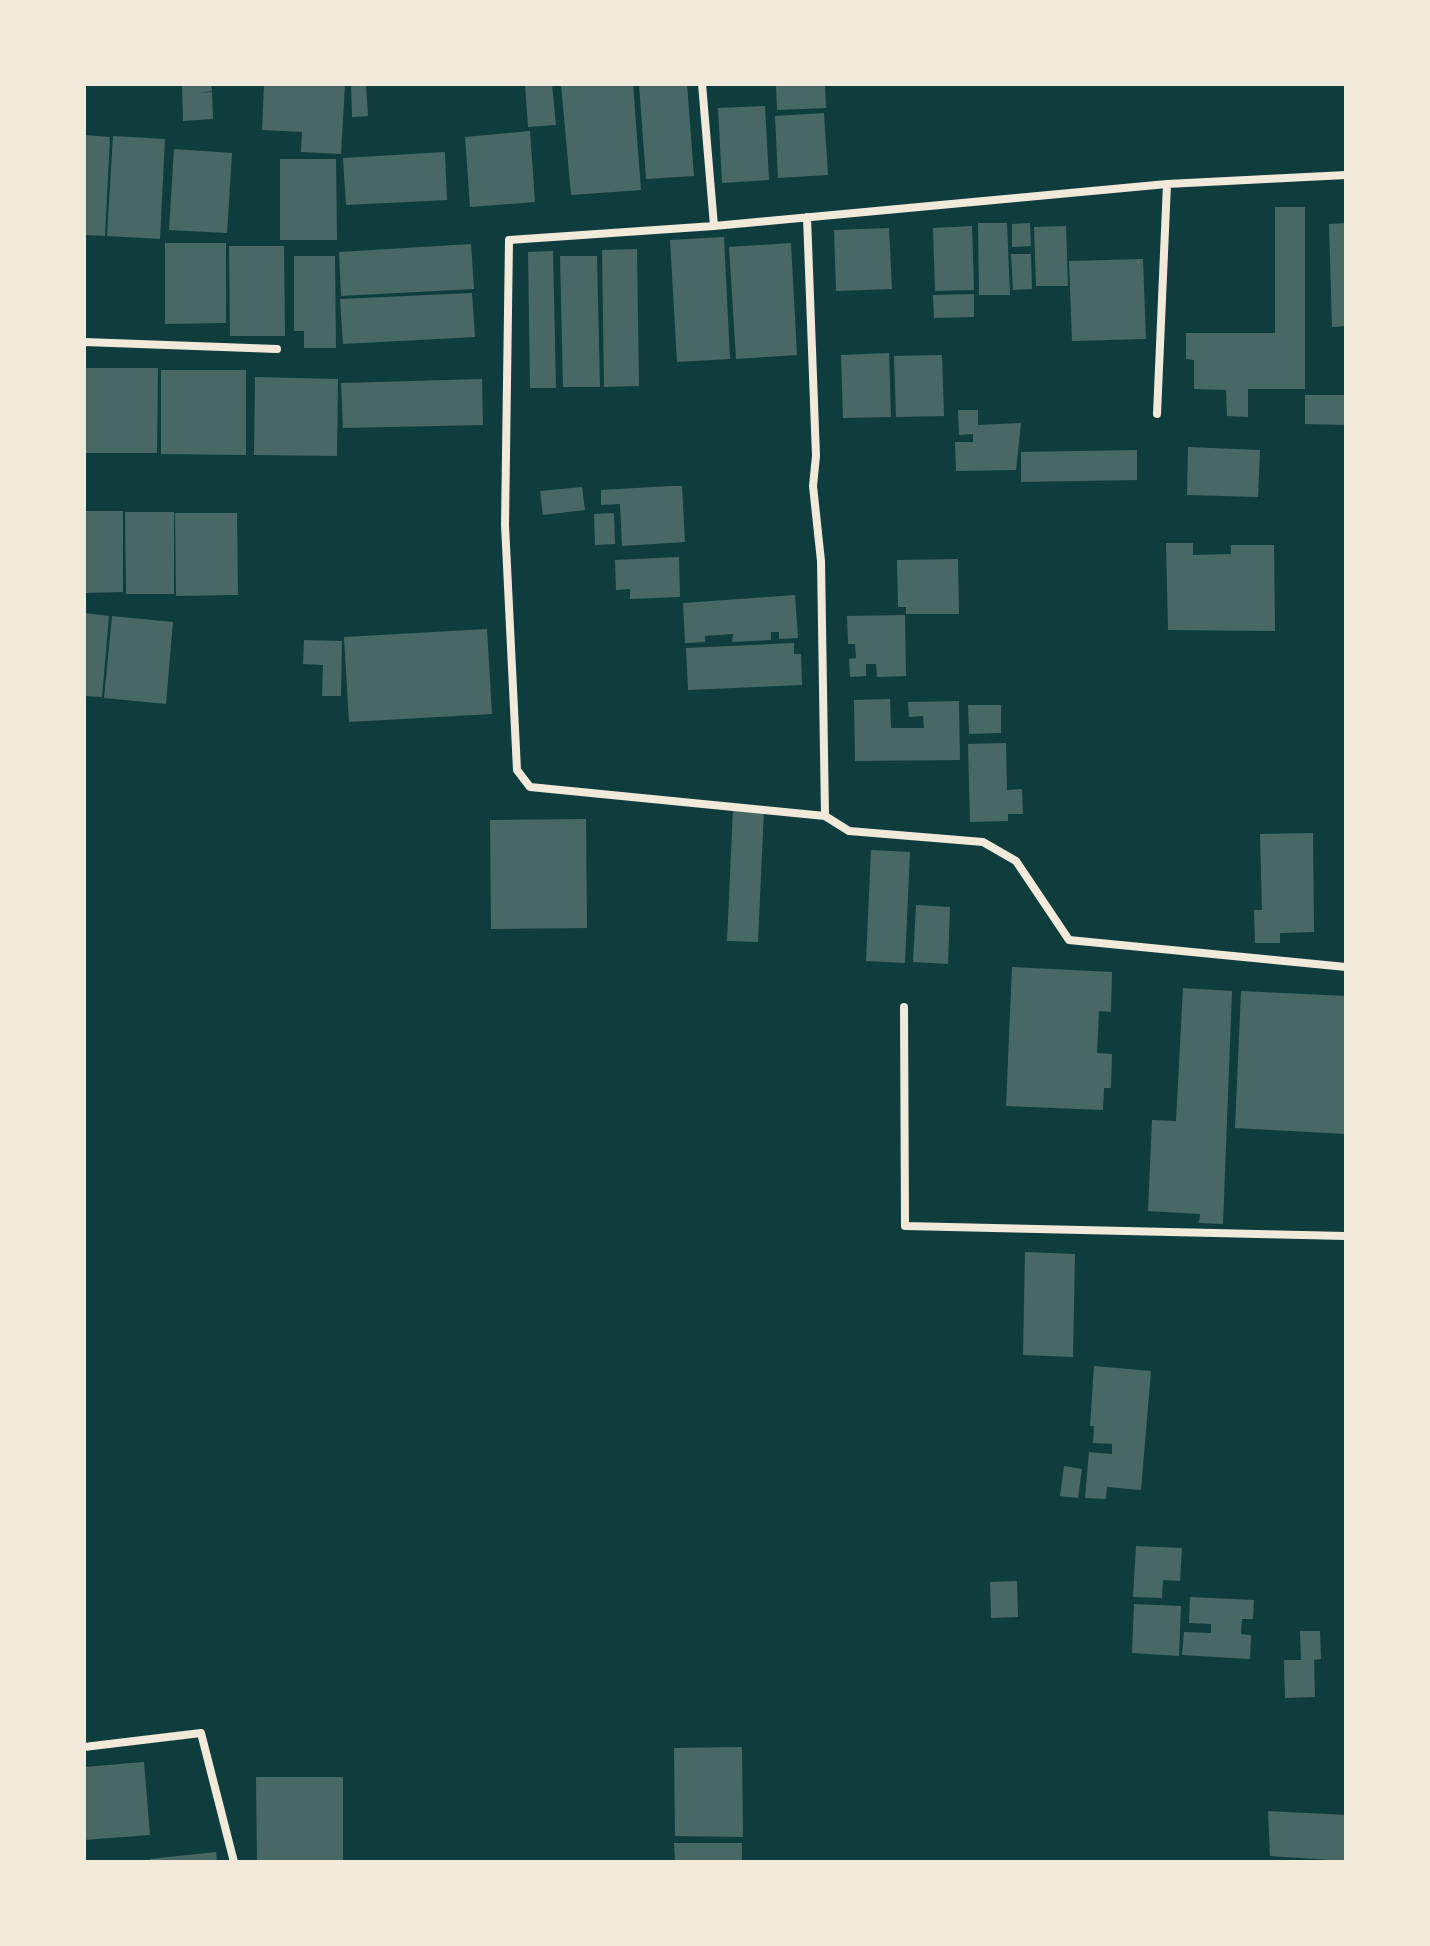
<!DOCTYPE html>
<html>
<head>
<meta charset="utf-8">
<style>
  body { margin:0 }
  #map { position:relative; width:1430px; height:1946px; overflow:hidden; background:#0f3d3e; font-family:"PT Sans",sans-serif }
  canvas { display:block }
  .frame { position:absolute; inset:0; border:86px solid #f1e9da; pointer-events:none }
</style>
</head>
<body>
<div id="map">
<canvas width="1430" height="1946"></canvas>
<div class="frame"></div>
</div>
<script>
const g = document.querySelector('canvas').getContext('2d');
g.lineJoin = 'round';
function fillPath(path, color) {
  g.fillStyle = color;
  g.fill(path, 'evenodd');
}
function shape(rows) {
  const path = new Path2D();
  for (const r of rows) {
    path.moveTo(r[0], r[1]);
    for (let i = 2; i < r.length; i += 2) path.lineTo(r[i], r[i + 1]);
  }
  return path;
}
function trace(path, color, width, dash) {
  g.strokeStyle = color;
  g.lineWidth = width;
  g.lineCap = dash ? 'butt' : 'round';
  g.setLineDash(dash || []);
  g.stroke(path);
}
const building = shape([
  [182,84,211,84,212,91,200,93,212,92,213,119,183,121],
  [264,84,345,84,341,154,301,152,302,132,262,130],
  [351,84,366,84,368,116,352,117],
  [525,84,552,84,556,125,528,127],
  [561,84,633,84,641,190,571,195],
  [639,84,687,84,694,176,646,179],
  [776,84,825,84,826,108,777,110],
  [765,106,769,180,722,183,718,108],
  [824,113,828,175,778,178,775,116],
  [530,131,535,202,470,207,465,137],
  [84,135,110,137,105,236,84,235],
  [113,136,165,139,160,239,107,236],
  [174,149,232,153,227,233,169,230],
  [445,152,447,200,346,205,343,158],
  [280,159,336,159,337,240,280,240],
  [1275,207,1305,207,1305,389,1248,389,1248,417,1227,416,1226,390,1194,389,1194,360,1186,359,1186,333,1275,333],
  [978,223,1007,223,1010,295,979,295],
  [1030,223,1031,246,1012,247,1012,224],
  [1346,223,1346,326,1332,327,1329,224],
  [972,226,974,290,935,291,933,228],
  [1066,226,1068,286,1036,286,1034,227],
  [889,228,892,289,836,291,834,230],
  [724,237,730,359,677,362,670,240],
  [165,243,226,243,226,323,165,324],
  [791,243,797,355,736,359,729,247],
  [471,244,474,289,341,296,339,252],
  [229,246,284,246,285,336,230,336],
  [637,249,639,386,604,387,602,250],
  [553,251,556,388,530,388,528,252],
  [1011,254,1031,254,1032,289,1013,290],
  [294,256,335,256,336,348,304,348,304,331,294,331],
  [560,256,597,256,600,387,563,387],
  [1143,259,1146,339,1072,341,1069,261],
  [472,293,475,337,343,344,340,299],
  [974,294,974,317,934,318,933,295],
  [889,353,891,417,843,418,841,355],
  [942,355,944,416,896,417,894,356],
  [84,368,158,368,157,453,84,453],
  [161,370,246,370,246,455,161,454],
  [255,377,338,379,337,456,254,455],
  [482,379,483,425,343,428,341,383],
  [1305,395,1346,395,1346,425,1305,424],
  [958,410,978,410,978,425,1021,423,1016,470,956,471,955,442,973,442,973,434,959,435],
  [1188,447,1260,450,1258,497,1187,495],
  [1137,450,1137,480,1021,482,1021,452],
  [671,486,682,486,685,542,622,546,620,504,601,505,601,490],
  [582,487,585,510,543,515,540,491],
  [84,511,123,511,123,592,84,593],
  [125,512,174,512,174,594,126,594],
  [175,513,237,513,238,595,176,596],
  [614,513,615,544,595,545,594,514],
  [1166,543,1193,543,1193,555,1231,554,1231,545,1274,545,1275,631,1168,630],
  [679,557,680,597,630,599,630,589,616,590,615,560],
  [958,559,959,614,906,614,906,607,898,607,897,560],
  [795,595,798,638,779,639,779,632,771,632,771,640,732,642,733,634,705,636,705,642,685,643,683,603],
  [84,613,109,616,102,697,84,696],
  [905,615,906,676,877,677,876,664,866,664,866,676,850,677,849,659,856,658,855,644,848,644,847,616],
  [112,616,173,622,166,704,104,698],
  [487,629,492,714,349,722,344,637],
  [304,640,342,641,341,696,322,696,323,665,303,664],
  [794,643,794,654,801,654,802,685,688,690,686,648],
  [890,699,891,728,924,728,923,716,909,717,908,702,959,701,960,760,855,761,854,700],
  [968,705,1001,705,1001,733,969,734],
  [1006,743,1007,790,1022,789,1023,814,1008,814,1008,821,970,822,968,744],
  [733,809,764,810,758,942,727,941],
  [586,819,587,928,491,929,490,820],
  [1313,833,1314,932,1280,933,1280,943,1255,943,1254,910,1262,910,1260,834],
  [871,850,910,852,905,963,866,961],
  [916,905,950,907,948,964,913,962],
  [1012,967,1112,972,1111,1012,1099,1011,1097,1053,1112,1054,1111,1088,1104,1088,1103,1110,1006,1106],
  [1183,988,1232,991,1223,1224,1199,1223,1200,1214,1148,1211,1152,1120,1176,1121],
  [1241,991,1346,996,1346,1134,1235,1128],
  [1025,1252,1075,1254,1073,1357,1023,1355],
  [1094,1366,1151,1371,1141,1490,1107,1487,1106,1499,1085,1498,1089,1452,1112,1454,1112,1444,1093,1443,1094,1426,1090,1426],
  [1064,1466,1082,1469,1078,1498,1060,1496],
  [1136,1546,1182,1548,1180,1581,1163,1580,1162,1598,1133,1597],
  [1017,1581,1018,1617,991,1618,990,1582],
  [1190,1597,1254,1600,1253,1619,1242,1619,1241,1634,1251,1635,1250,1659,1182,1655,1184,1632,1211,1633,1211,1624,1189,1623],
  [1134,1604,1181,1606,1179,1656,1132,1653],
  [1300,1631,1320,1631,1321,1659,1314,1660,1315,1697,1285,1698,1284,1660,1301,1660],
  [742,1747,743,1837,675,1836,674,1748],
  [144,1762,150,1835,84,1840,84,1767],
  [256,1777,343,1777,343,1862,257,1862],
  [1268,1811,1346,1815,1346,1861,1270,1856],
  [674,1843,742,1843,742,1862,675,1862],
  [216,1852,217,1862,150,1862,150,1859]
]);
const minor = shape([
  [702,84,714,226],
  [807,217,816,456,813,486,821,561,825,816,849,831,983,842,1016,861,1069,940,1346,967],
  [84,342,277,349],
  [1157,414,1167,184],
  [825,816,530,787,517,770,505,525,509,240,714,226,1167,184,1346,175],
  [904,1007,905,1226,1346,1236],
  [84,1747,201,1733,234,1862]
]);
fillPath(building, '#486865');
trace(minor, '#f1e9da', 8);
</script>
</body>
</html>
